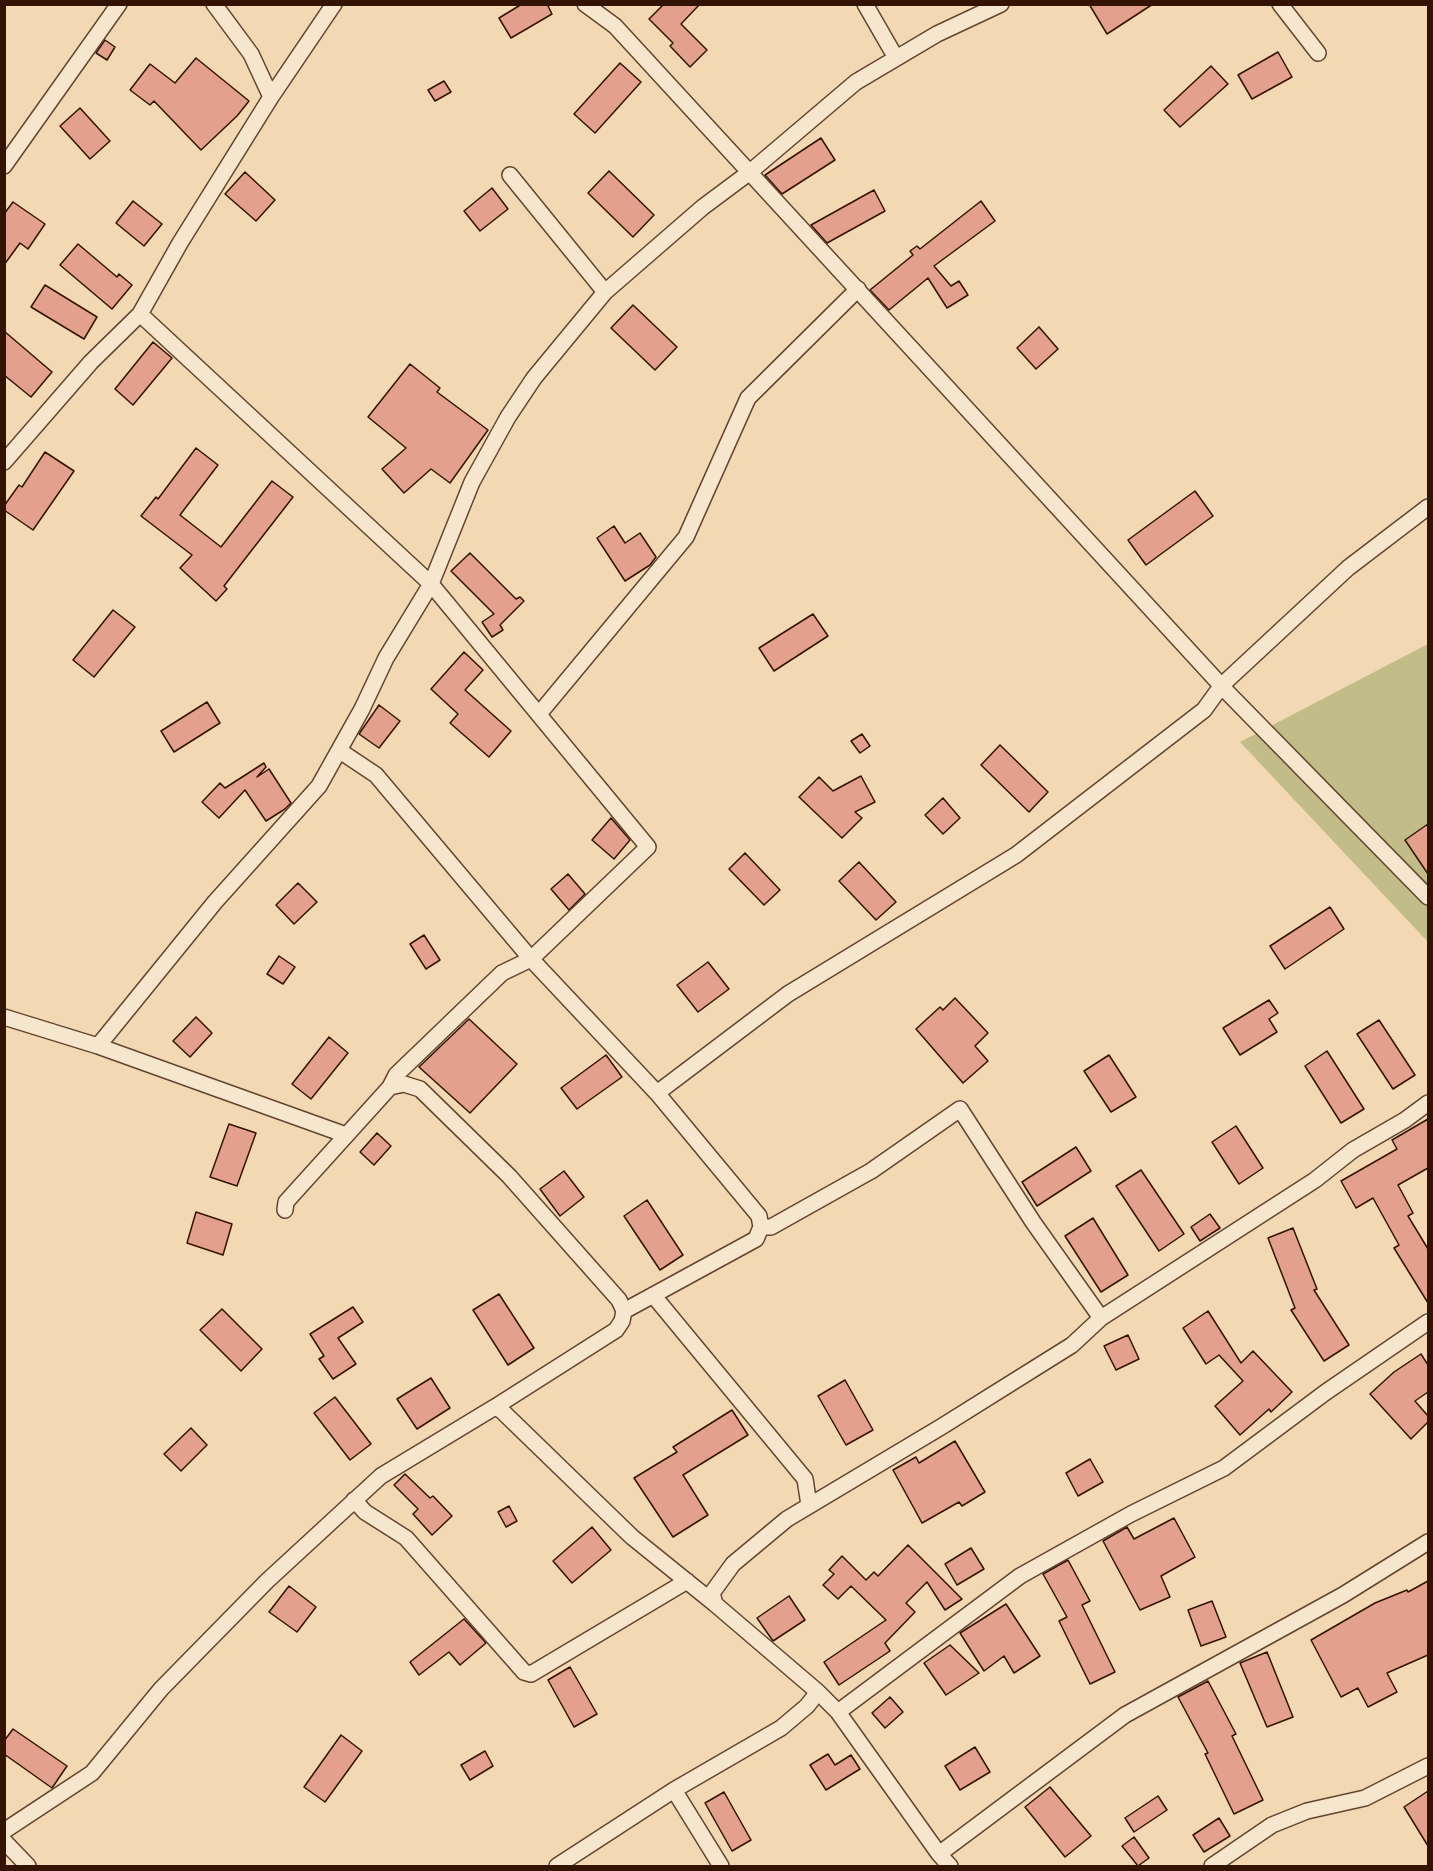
<!DOCTYPE html>
<html>
<head>
<meta charset="utf-8">
<style>
  body { margin:0 }
  #map { position:relative; width:1433px; height:1871px; overflow:hidden; background:#f2d8b3; font-family:"Sorts Mill Goudy",serif }
  canvas { display:block }
  .frame { position:absolute; inset:0; border:6px solid #331302; pointer-events:none }
</style>
</head>
<body>
<div id="map">
<canvas width="1433" height="1871"></canvas>
<div class="frame"></div>
</div>
<script>
const g = document.querySelector('canvas').getContext('2d');
g.lineJoin = 'round';
function fillPath(path, color) {
  g.fillStyle = color;
  g.fill(path, 'evenodd');
}
function shape(rows) {
  const path = new Path2D();
  for (const r of rows) {
    path.moveTo(r[0], r[1]);
    for (let i = 2; i < r.length; i += 2) path.lineTo(r[i], r[i + 1]);
  }
  return path;
}
function trace(path, color, width, dash) {
  g.strokeStyle = color;
  g.lineWidth = width;
  g.lineCap = dash ? 'butt' : 'round';
  g.setLineDash(dash || []);
  g.stroke(path);
}
const green = shape([
  [1428,644,1428,942,1240,742]
]);
const building = shape([
  [522,4,547,4,552,14,511,38,499,18,522,4],
  [664,4,700,4,681,24,707,50,690,67,670,46,673,43,649,19,664,4],
  [1089,4,1153,4,1107,34,1089,4],
  [105,40,115,47,107,60,96,53,105,40],
  [1278,52,1292,77,1252,99,1238,75,1278,52],
  [196,58,249,101,237,116,201,150,154,101,150,105,130,90,150,64,175,83,196,58],
  [620,63,641,82,595,133,574,114,620,63],
  [1211,66,1228,84,1180,127,1164,110,1211,66],
  [444,81,451,92,435,101,428,90,444,81],
  [80,108,110,141,90,159,60,126,80,108],
  [821,138,835,160,782,194,765,175,821,138],
  [609,171,654,215,633,237,588,193,609,171],
  [245,172,275,200,256,221,225,194,245,172],
  [492,188,508,209,480,231,464,211,492,188],
  [874,190,885,211,827,243,811,225,874,190],
  [133,201,162,224,144,246,116,223,133,201],
  [981,201,995,221,934,266,951,286,959,281,968,295,947,308,928,278,889,310,870,290,913,255,910,251,917,246,920,249,981,201],
  [13,202,45,224,28,249,20,243,4,265,4,214,13,202],
  [78,244,117,277,119,274,132,285,112,309,60,265,78,244],
  [45,285,97,317,84,339,31,307,45,285],
  [633,305,677,347,655,370,611,328,633,305],
  [1039,327,1058,349,1036,369,1017,348,1039,327],
  [4,331,52,372,31,397,4,375,4,331],
  [153,342,172,358,133,405,115,389,153,342],
  [410,364,440,388,437,392,488,430,450,483,431,469,404,493,382,469,406,448,368,417,410,364],
  [196,448,218,465,180,515,221,547,272,481,293,497,224,586,227,589,216,601,180,568,192,555,141,516,156,497,158,499,196,448],
  [45,452,74,471,33,530,4,510,4,506,19,485,22,487,45,452],
  [1195,491,1213,516,1146,565,1128,540,1195,491],
  [614,526,625,543,640,533,656,557,650,565,625,581,597,538,614,526],
  [470,553,516,599,520,597,524,601,500,625,503,630,492,637,482,622,494,614,451,571,470,553],
  [113,610,135,627,94,677,73,660,113,610],
  [813,614,828,636,774,671,759,648,813,614],
  [464,652,483,670,465,690,511,731,489,757,450,723,458,714,431,689,464,652],
  [207,702,220,723,174,752,161,731,207,702],
  [379,705,400,721,379,748,359,734,379,705],
  [862,734,870,746,860,753,851,741,862,734],
  [1000,745,1048,792,1029,812,981,765,1000,745],
  [264,763,266,767,257,777,269,769,291,803,285,809,266,821,245,790,219,818,202,802,220,783,225,788,264,763],
  [861,776,875,802,855,812,862,818,842,838,799,797,819,777,833,791,861,776],
  [943,798,960,818,943,834,925,815,943,798],
  [611,818,630,840,614,859,592,840,611,818],
  [1428,824,1428,874,1405,840,1428,824],
  [745,853,780,890,764,905,729,869,745,853],
  [859,862,896,902,876,920,839,881,859,862],
  [568,874,585,894,569,910,551,889,568,874],
  [298,883,317,902,294,924,276,905,298,883],
  [1330,907,1344,929,1285,969,1270,946,1330,907],
  [424,935,440,960,426,969,410,944,424,935],
  [279,956,295,967,283,984,267,974,279,956],
  [708,962,729,989,698,1012,677,985,708,962],
  [955,998,988,1033,975,1046,988,1061,963,1083,916,1029,940,1007,943,1010,955,998],
  [1269,1000,1278,1013,1269,1019,1277,1032,1240,1055,1223,1028,1269,1000],
  [196,1017,212,1033,190,1057,173,1041,196,1017],
  [469,1019,517,1064,470,1113,419,1067,469,1019],
  [1379,1020,1415,1075,1393,1089,1357,1034,1379,1020],
  [329,1037,348,1053,311,1099,292,1084,329,1037],
  [1327,1051,1364,1109,1341,1123,1305,1066,1327,1051],
  [606,1055,622,1077,577,1109,561,1088,606,1055],
  [1109,1055,1136,1097,1111,1112,1084,1071,1109,1055],
  [1428,1119,1428,1168,1398,1185,1413,1213,1408,1216,1428,1249,1428,1303,1394,1248,1399,1245,1373,1198,1356,1208,1341,1181,1397,1149,1392,1140,1428,1119],
  [229,1124,256,1133,237,1186,210,1177,229,1124],
  [1236,1126,1263,1168,1239,1184,1212,1142,1236,1126],
  [377,1133,391,1146,374,1165,360,1152,377,1133],
  [1076,1147,1091,1171,1037,1206,1022,1182,1076,1147],
  [1141,1170,1184,1234,1159,1251,1116,1186,1141,1170],
  [564,1171,584,1197,560,1216,540,1189,564,1171],
  [647,1200,683,1255,660,1270,624,1216,647,1200],
  [196,1212,232,1224,223,1255,187,1243,196,1212],
  [1210,1214,1220,1228,1200,1241,1191,1227,1210,1214],
  [1093,1218,1128,1275,1101,1292,1065,1236,1093,1218],
  [1293,1228,1317,1289,1314,1290,1349,1345,1324,1361,1291,1310,1295,1308,1268,1238,1293,1228],
  [499,1294,534,1348,508,1365,473,1310,499,1294],
  [353,1307,363,1322,338,1338,356,1364,333,1379,319,1359,324,1356,310,1334,353,1307],
  [222,1309,262,1349,241,1371,200,1330,222,1309],
  [1208,1311,1241,1363,1253,1351,1292,1392,1271,1412,1269,1409,1240,1435,1215,1406,1243,1381,1219,1355,1206,1364,1183,1328,1208,1311],
  [1128,1335,1139,1359,1116,1370,1104,1346,1128,1335],
  [1421,1354,1428,1365,1428,1392,1415,1401,1428,1416,1428,1422,1411,1439,1370,1394,1394,1372,1421,1354],
  [431,1378,450,1408,417,1429,397,1399,431,1378],
  [845,1380,873,1430,846,1445,818,1396,845,1380],
  [335,1397,371,1444,350,1460,314,1413,335,1397],
  [732,1410,748,1435,683,1475,708,1515,673,1537,634,1478,677,1452,673,1447,732,1410],
  [191,1428,207,1445,181,1471,164,1454,191,1428],
  [955,1441,985,1492,962,1506,959,1502,922,1523,893,1470,916,1457,919,1463,955,1441],
  [1090,1459,1103,1482,1078,1496,1066,1473,1090,1459],
  [405,1474,430,1498,433,1496,452,1516,432,1535,413,1514,418,1509,394,1485,405,1474],
  [509,1506,517,1521,506,1527,498,1512,509,1506],
  [1174,1518,1195,1557,1161,1576,1170,1597,1140,1610,1103,1541,1127,1527,1134,1539,1174,1518],
  [592,1527,611,1550,572,1583,553,1561,592,1527],
  [908,1545,962,1599,945,1610,927,1582,906,1603,915,1612,885,1643,890,1651,839,1685,824,1662,886,1620,851,1586,838,1599,823,1585,834,1574,829,1570,842,1556,866,1580,874,1572,878,1576,908,1545],
  [971,1548,984,1569,957,1585,945,1564,971,1548],
  [1068,1560,1090,1601,1082,1605,1115,1672,1090,1684,1059,1621,1067,1617,1043,1574,1068,1560],
  [1428,1581,1428,1655,1387,1673,1397,1692,1368,1707,1358,1688,1341,1697,1311,1640,1375,1603,1407,1590,1408,1592,1428,1581],
  [289,1586,316,1607,297,1632,269,1612,289,1586],
  [789,1596,805,1620,773,1641,757,1618,789,1596],
  [1212,1601,1226,1637,1201,1646,1188,1610,1212,1601],
  [1006,1604,1040,1656,1014,1673,1004,1656,984,1671,960,1633,1006,1604],
  [464,1619,486,1643,460,1665,449,1652,419,1675,410,1662,464,1619],
  [950,1645,979,1673,946,1695,924,1663,950,1645],
  [1267,1652,1293,1717,1267,1727,1240,1663,1267,1652],
  [570,1667,597,1714,574,1727,548,1680,570,1667],
  [1208,1681,1236,1734,1232,1736,1263,1800,1234,1814,1205,1754,1208,1753,1178,1697,1208,1681],
  [890,1697,903,1712,885,1728,872,1713,890,1697],
  [13,1729,67,1766,52,1788,4,1754,4,1741,13,1729],
  [341,1735,362,1751,325,1802,304,1787,341,1735],
  [975,1747,990,1772,960,1790,945,1766,975,1747],
  [485,1751,493,1766,470,1780,461,1765,485,1751],
  [828,1754,835,1765,851,1755,860,1769,826,1790,810,1765,828,1754],
  [1050,1787,1091,1836,1065,1857,1025,1807,1050,1787],
  [1428,1791,1428,1846,1404,1807,1428,1791],
  [724,1792,751,1840,732,1851,705,1803,724,1792],
  [1158,1796,1167,1810,1134,1832,1125,1818,1158,1796],
  [1219,1818,1230,1836,1204,1852,1193,1835,1219,1818],
  [1134,1837,1149,1858,1138,1866,1122,1846,1134,1837]
]);
const minor = shape([
  [214,4,251,54,271,97],
  [585,4,615,26,1228,693,1428,897],
  [865,4,896,58],
  [1280,4,1318,53],
  [4,166,119,4],
  [510,175,605,292],
  [140,314,431,584,648,847,531,959,502,973,396,1075,390,1087],
  [4,462,91,362,140,314,180,243,271,97,334,4],
  [539,714,686,537,748,398,858,289],
  [340,751,376,775,531,959,657,1093,759,1216,761,1227,756,1239,624,1311],
  [4,1017,98,1046,346,1135],
  [98,1046,215,902,319,786,362,709,386,658,431,584,472,482,508,417,534,378,605,292,703,207,750,172,856,82,937,34,1001,4],
  [657,1093,788,994,1016,855,1204,710,1222,685,1348,568,1428,507],
  [285,1210,286,1202,390,1087,404,1084,420,1089,509,1176,619,1300,624,1311,622,1321,616,1330,495,1407],
  [761,1227,771,1227,871,1171,960,1109,1033,1222,1101,1318],
  [653,1295,805,1479,809,1505],
  [354,1500,365,1512,406,1538,524,1672,531,1674,687,1581],
  [838,1712,1020,1576,1131,1514,1224,1468,1326,1392,1428,1322],
  [674,1790,721,1866],
  [4,1831,92,1773,161,1689,267,1581,381,1476,495,1407,502,1411,632,1537,715,1604],
  [4,1841,28,1866],
  [939,1854,1125,1715,1343,1595,1428,1542],
  [557,1866,674,1790,781,1728,807,1706,818,1692],
  [950,1866,939,1854,838,1712,818,1692,715,1604,712,1593,733,1564,787,1519,941,1427,1072,1345,1101,1318,1315,1180,1353,1150,1405,1120,1428,1103],
  [1212,1866,1272,1825,1307,1811,1365,1798,1428,1766]
]);
fillPath(green, '#c1bc88');
fillPath(building, '#e2a08d');
trace(building, '#331302', 1.5);
trace(minor, '#63442e', 18);
trace(minor, '#f7e6ce', 15);
</script>
</body>
</html>
